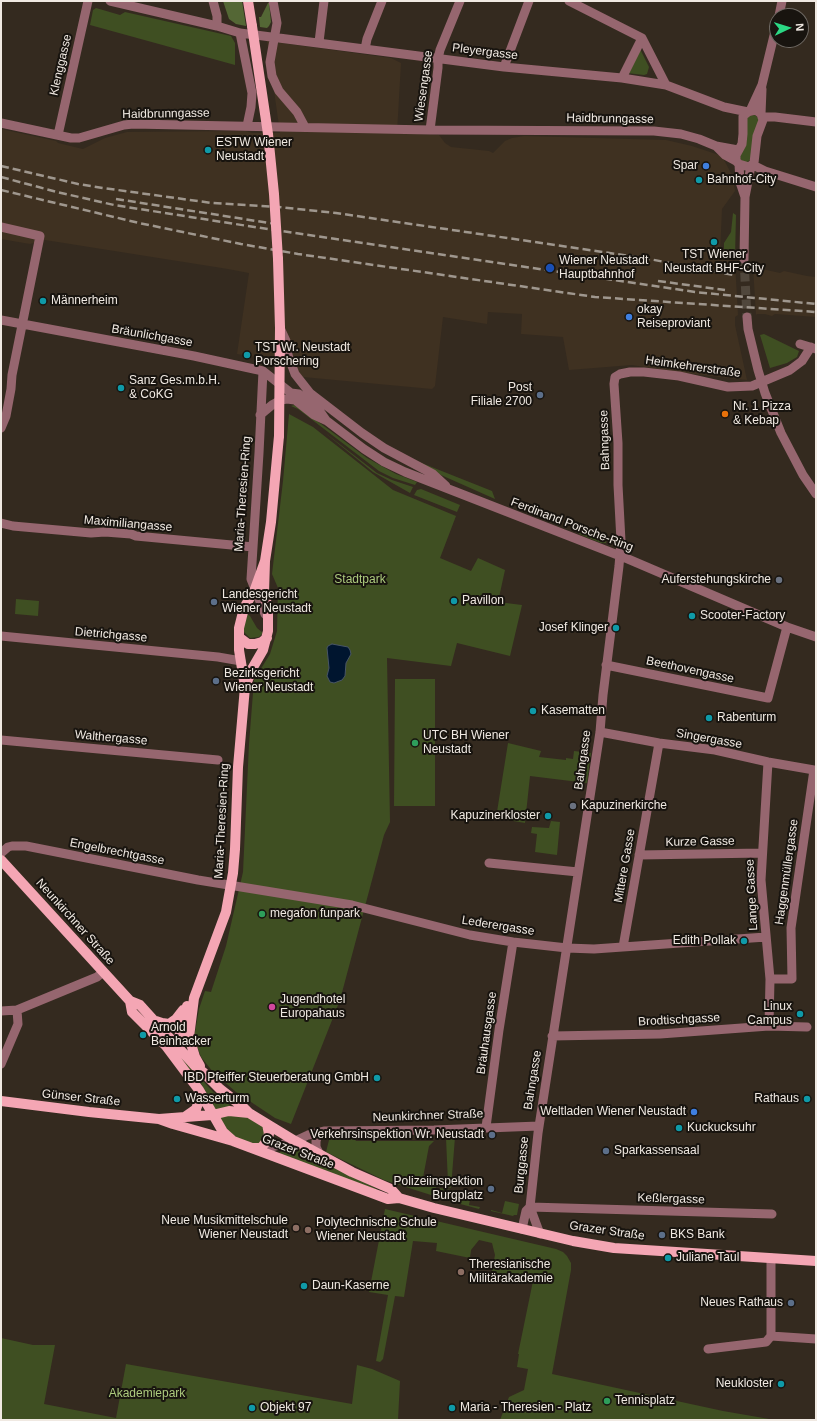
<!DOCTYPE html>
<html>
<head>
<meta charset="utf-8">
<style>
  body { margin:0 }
  #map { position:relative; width:817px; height:1421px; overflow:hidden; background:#342a1f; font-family:Arial,sans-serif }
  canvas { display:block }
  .frame { position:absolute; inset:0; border:2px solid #f0e9e2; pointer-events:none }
  .north { position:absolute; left:769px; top:8px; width:40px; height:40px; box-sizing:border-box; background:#18140f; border:1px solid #6e6963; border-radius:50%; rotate:86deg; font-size:11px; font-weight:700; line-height:16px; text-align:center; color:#f0e9e2 }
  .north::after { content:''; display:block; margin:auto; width:14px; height:18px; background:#2bd884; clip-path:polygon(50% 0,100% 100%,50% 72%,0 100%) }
</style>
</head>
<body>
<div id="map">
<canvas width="817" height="1421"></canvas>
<div class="frame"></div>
<div class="north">N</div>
</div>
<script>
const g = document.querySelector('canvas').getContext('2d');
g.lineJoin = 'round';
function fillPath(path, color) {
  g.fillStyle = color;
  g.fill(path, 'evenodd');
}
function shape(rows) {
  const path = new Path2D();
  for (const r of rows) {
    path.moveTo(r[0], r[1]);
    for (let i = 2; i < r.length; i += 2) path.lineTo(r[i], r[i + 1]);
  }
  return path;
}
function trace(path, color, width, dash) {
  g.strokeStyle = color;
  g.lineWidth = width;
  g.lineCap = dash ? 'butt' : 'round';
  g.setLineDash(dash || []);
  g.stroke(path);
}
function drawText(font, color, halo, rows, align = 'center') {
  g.font = font + ' Arial,sans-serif';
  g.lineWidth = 4;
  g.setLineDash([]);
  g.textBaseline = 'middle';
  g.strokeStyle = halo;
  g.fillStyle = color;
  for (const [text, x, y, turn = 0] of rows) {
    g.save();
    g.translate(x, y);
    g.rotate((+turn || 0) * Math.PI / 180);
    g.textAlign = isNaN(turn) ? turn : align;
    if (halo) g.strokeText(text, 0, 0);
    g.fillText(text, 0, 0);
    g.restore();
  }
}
const built = shape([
  [267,41,391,58,401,63,397,133,439,135,445,143,451,147,489,151,493,153,505,141,512,138,524,136,666,140,692,146,722,156,733,177,735,191,722,209,720,255,735,262,738,315,735,317,735,325,747,380,676,372,632,365,569,370,563,337,521,334,522,314,488,312,487,324,443,317,435,386,432,389,303,377,272,360,237,354,249,273,228,269,45,240,30,244,1,239,1,129,56,141,58,143,83,149,105,138,127,132,245,131,252,133,280,133],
  [753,267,780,273,784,271,807,276,816,277,816,317,775,314,772,316,765,314,757,314,756,315]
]);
const green = shape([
  [96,8,120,15,125,12,231,36,235,43,235,65,90,25,93,10],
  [640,49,649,67,647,74,644,75,627,73],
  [755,115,759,119,751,159,746,163,741,160,740,158,747,118,749,116],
  [733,213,736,215,735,257,733,258,730,256,724,249,724,243,731,232],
  [764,334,799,351,797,357,787,363,770,368,760,335],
  [294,405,301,409,367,458,396,474,417,482,415,485,393,478,379,471,298,409,291,406],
  [289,414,313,427,393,490,456,516,440,558,471,571,478,558,505,570,498,602,522,605,510,656,457,643,451,666,387,658,390,822,384,835,340,1000,291,1124,275,1118,236,1092,213,1072,201,1057,194,1038,199,1009,205,991,211,992,226,946,243,872,249,744,254,680,270,654,277,631,278,588,272,574,283,481],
  [324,432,377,473,392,480,413,487,410,493,373,472],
  [414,460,492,491,495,499,423,467],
  [421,489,460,505,457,512,414,495,417,490],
  [581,527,606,537,606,543,601,543,579,534],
  [16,599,39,601,38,616,15,614],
  [247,614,250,616,257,628,263,633,259,637,250,638,244,632,243,628],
  [395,679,435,679,435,806,394,806],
  [508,743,541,751,539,757,566,760,566,758,573,759,574,751,591,753,587,783,530,776,525,823,496,818],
  [551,821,560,822,557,855,535,852,537,834,531,833,532,827,549,828],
  [182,1058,215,1094,232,1107,216,1110,202,1085,181,1059],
  [229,1111,267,1124,261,1148,233,1141,213,1115],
  [325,1131,350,1131,356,1141,434,1141,429,1146,422,1183,437,1183,434,1196,384,1180,326,1152,329,1140],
  [455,1137,451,1188,441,1186,441,1183,448,1183,446,1138],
  [294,1147,297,1147,377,1189,377,1190,278,1154,280,1152],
  [440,1188,471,1194,469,1205,480,1207,479,1209,438,1198],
  [505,1201,519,1204,517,1215,514,1215,513,1216,491,1211,491,1210,502,1213],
  [385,1209,556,1249,563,1252,567,1256,571,1263,571,1270,552,1374,723,1411,775,1420,500,1420,509,1397,524,1390,528,1369,517,1367,519,1354,518,1354,533,1281,517,1278,516,1281,491,1276,495,1255,492,1243,479,1240,471,1250,470,1258,436,1251,437,1243,413,1241,404,1297,395,1296,383,1359,380,1362,376,1361,388,1295,369,1292],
  [1,1338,33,1345,55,1345,44,1404,116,1418,126,1364,352,1404,357,1365,372,1369,400,1381,398,1420,1,1420]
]);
const forest = shape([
  [223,1,242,1,246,26,236,24,229,19],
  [268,3,269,3,271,22,269,26,267,28,260,27,259,17,261,17]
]);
const water = shape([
  [332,644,348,647,350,650,351,654,346,663,345,676,342,680,334,683,330,682,327,676,329,668,327,648,328,646,332,644]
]);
const minorTunnel = shape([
  [744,259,747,317]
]);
const minor = shape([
  [110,1,217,26,240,33,504,67,622,78,666,85,724,107,748,112],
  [213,1,217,16,217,26],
  [273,1,277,23,270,62,272,76,279,91,297,112,305,127],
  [569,1,642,38,666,85],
  [779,16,782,1],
  [240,33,252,93,251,107,247,126],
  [319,42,324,1],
  [365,49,367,39,382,1],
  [504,67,529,1],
  [622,78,642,38],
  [750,111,762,85,777,23],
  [761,114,762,89],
  [763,117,775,117,816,122],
  [1,123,71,138,79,138,124,125,133,124,430,130,654,131,681,134,699,139,716,146,738,150],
  [430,130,438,68,438,59,440,50,460,1],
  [58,135,88,1],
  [716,146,725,155,736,161],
  [739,164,749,167,754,163,757,136,763,120,761,114,756,110,748,112,743,116,743,134,742,144,736,155,736,161,739,164,740,182,745,197],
  [753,165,765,171,816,187],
  [1,227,40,236,12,375,11,389,6,416,1,428],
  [744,259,745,197,751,166],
  [747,317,748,329,758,370,765,393,781,433,803,475,816,494],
  [1,320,194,356,263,371,291,393,295,400,314,415,327,421,364,449,384,462,405,472,628,559,787,627,816,637],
  [280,328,286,341,288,355,295,374,310,393,362,433,384,448,433,474,446,486],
  [800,344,816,349],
  [263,371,259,453,251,579,265,614,268,617],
  [291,393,299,394,303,397,319,410,326,420],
  [260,415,272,405,281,400,287,399,295,400],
  [1,523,13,526,91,533,105,532,131,534,136,536,253,547],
  [1,636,218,657,241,661],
  [606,665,768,698,787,627],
  [600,732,659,743,715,750,768,762,814,770,791,928,792,979,770,979],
  [1,740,218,760],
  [768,762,761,880,770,979,769,1026],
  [1,853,8,847,12,846,26,846,198,880,352,905,470,935,513,942,567,948,594,949,766,937],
  [639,855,762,853],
  [489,863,578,872],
  [623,947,659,743],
  [1,1011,17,1010,97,977,103,972],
  [552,1036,660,1034,769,1026,807,1027],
  [1,1064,18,1024,17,1010],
  [486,1127,499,1030,513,942],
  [261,1148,272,1147,295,1141,308,1135,325,1131,434,1130,539,1126],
  [319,1153,316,1147,316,1141,319,1133],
  [530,1207,772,1214],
  [522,1229,526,1211,530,1207],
  [540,1234,530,1207,538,1133,600,732,603,695,619,566,621,541,618,485,618,443,614,384,615,377,620,374,630,372,644,372,679,376,728,387,752,386,790,370,802,361,811,347],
  [771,1336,771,1258],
  [708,1349,766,1342,771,1336,816,1339]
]);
const major = shape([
  [248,1,252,26],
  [278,259,280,328],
  [240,638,248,644,255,644,262,642,267,638],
  [246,685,252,669,263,650,268,631,268,608,264,593,265,561,271,522,279,436],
  [1,860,130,1001,140,1005,196,1067,203,1072,220,1089,243,1107,249,1113,295,1141,352,1172,391,1189,399,1198],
  [130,1001,132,1012,166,1046,199,1090,223,1132,232,1140],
  [156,1021,162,1023,169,1024,176,1019,183,1010],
  [176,1049,187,1006],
  [200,1066,195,1057,189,1037,194,998,226,912,233,873,235,849,238,767,245,687,239,650,239,628,244,608,255,589,265,561],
  [1,1101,89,1112,159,1119,212,1115,229,1111,249,1113],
  [186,1116,196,1109,199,1101,199,1090],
  [159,1119,173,1124,233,1141,388,1199,399,1198,434,1208,573,1241,614,1248,816,1261],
  [253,1148,261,1148,265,1143,269,1134,267,1124]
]);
const rail = shape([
  [1,166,78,184,103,188,212,203,278,207,336,213,644,258,733,275],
  [1,177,57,192,114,205,248,226,695,292,816,304],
  [1,190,139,223,241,244,298,254,595,297,816,312],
  [116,199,282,225],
  [658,281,725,290]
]);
const majorBridge = shape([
  [252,26,268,134,274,194,278,259],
  [279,436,280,328]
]);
const markers = [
  [208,150,4,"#0f9aa8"],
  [706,166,4,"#3f7fe0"],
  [699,180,4,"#0f9aa8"],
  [714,242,4,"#0f9aa8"],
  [550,268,5,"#1a4fb4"],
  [43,301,4,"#0f9aa8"],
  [629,317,4,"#3f7fe0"],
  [247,355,4,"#0f9aa8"],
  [121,388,4,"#0f9aa8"],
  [540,395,4,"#5c6f8a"],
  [725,414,4,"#e8710a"],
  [779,580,4,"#6b7280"],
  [454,601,4,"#0f9aa8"],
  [214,602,4,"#5c6f8a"],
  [692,616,4,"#0f9aa8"],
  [616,628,4,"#0f9aa8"],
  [216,681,4,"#5c6f8a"],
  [533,711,4,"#0f9aa8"],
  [709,718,4,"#0f9aa8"],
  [415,743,4,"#2e9e5b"],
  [573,806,4,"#6b7280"],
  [548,816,4,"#0f9aa8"],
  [262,914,4,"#2e9e5b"],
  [744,941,4,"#0f9aa8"],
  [272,1007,4,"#d1479c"],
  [800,1014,4,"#0f9aa8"],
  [143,1035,4,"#0f9aa8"],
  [377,1078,4,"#0f9aa8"],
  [177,1099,4,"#0f9aa8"],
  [807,1099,4,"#0f9aa8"],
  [694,1112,4,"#3f7fe0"],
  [679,1128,4,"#0f9aa8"],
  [492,1135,4,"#5c6f8a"],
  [606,1151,4,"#5c6f8a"],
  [491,1189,4,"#5c6f8a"],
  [296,1228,4,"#8d6e63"],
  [308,1230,4,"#8d6e63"],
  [662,1235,4,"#5c6f8a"],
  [668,1258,4,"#0f9aa8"],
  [461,1272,4,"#8d6e63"],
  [304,1286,4,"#0f9aa8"],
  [791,1303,4,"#5c6f8a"],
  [781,1384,4,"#0f9aa8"],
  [607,1401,4,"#2e9e5b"],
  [252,1408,4,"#0f9aa8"],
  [452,1408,4,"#0f9aa8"]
];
const streetNames = [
  ["Pleyergasse",485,52,7],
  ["Klenggasse",61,65,-77],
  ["Wiesengasse",424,86,-82],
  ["Haidbrunngasse",166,114,-1],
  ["Haidbrunngasse",610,119,1],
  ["Bräunlichgasse",152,336,10],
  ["Heimkehrerstraße",693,367,8],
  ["Bahngasse",605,440,-92],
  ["Maria-Theresien-Ring",243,494,-86],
  ["Maximiliangasse",128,524,5],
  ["Ferdinand Porsche-Ring",572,525,21],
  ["Dietrichgasse",111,635,5],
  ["Beethovengasse",690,670,12],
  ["Walthergasse",111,738,5],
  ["Singergasse",709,739,10],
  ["Bahngasse",583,760,-82],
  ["Maria-Theresien-Ring",222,821,-87],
  ["Kurze Gasse",700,842,-1],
  ["Engelbrechtgasse",117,852,11],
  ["Mittere Gasse",625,866,-80],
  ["Haggenmüllergasse",787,872,-82],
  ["Lange Gasse",752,895,-93],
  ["Neunkirchner Straße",75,922,48],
  ["Lederergasse",498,926,9],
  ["Brodtischgasse",679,1020,-3],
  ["Bräuhausgasse",487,1033,-82],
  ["Bahngasse",533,1080,-81],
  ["Günser Straße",81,1098,6],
  ["Neunkirchner Straße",428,1116,-2],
  ["Grazer Straße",298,1152,21],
  ["Burggasse",522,1165,-84],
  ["Keßlergasse",671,1199,2],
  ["Grazer Straße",607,1231,8]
];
const poiNames = [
  ["ESTW Wiener",216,143],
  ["Neustadt",216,157],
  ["Spar",698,166,"right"],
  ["Bahnhof-City",707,180],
  ["TST Wiener",714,255,"center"],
  ["Neustadt BHF-City",714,269,"center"],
  ["Wiener Neustadt",559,261],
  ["Hauptbahnhof",559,275],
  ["Männerheim",51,301],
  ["okay",637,310],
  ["Reiseproviant",637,324],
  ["TST Wr. Neustadt",255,348],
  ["Porschering",255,362],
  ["Sanz Ges.m.b.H.",129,381],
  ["& CoKG",129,395],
  ["Post",532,388,"right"],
  ["Filiale 2700",532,402,"right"],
  ["Nr. 1 Pizza",733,407],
  ["& Kebap",733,421],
  ["Auferstehungskirche",771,580,"right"],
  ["Landesgericht",222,595],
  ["Wiener Neustadt",222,609],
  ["Pavillon",462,601],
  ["Scooter-Factory",700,616],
  ["Josef Klinger",608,628,"right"],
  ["Bezirksgericht",224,674],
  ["Wiener Neustadt",224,688],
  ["Kasematten",541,711],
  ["Rabenturm",717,718],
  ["UTC BH Wiener",423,736],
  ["Neustadt",423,750],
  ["Kapuzinerkirche",581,806],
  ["Kapuzinerkloster",540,816,"right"],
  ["megafon funpark",270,914],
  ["Edith Pollak",736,941,"right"],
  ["Jugendhotel",280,1000],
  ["Europahaus",280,1014],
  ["Linux",792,1007,"right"],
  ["Campus",792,1021,"right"],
  ["Arnold",151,1028],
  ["Beinhacker",151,1042],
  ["IBD Pfeiffer Steuerberatung GmbH",369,1078,"right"],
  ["Wasserturm",185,1099],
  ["Rathaus",799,1099,"right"],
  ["Weltladen Wiener Neustadt",686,1112,"right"],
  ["Kuckucksuhr",687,1128],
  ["Verkehrsinspektion Wr. Neustadt",484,1135,"right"],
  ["Sparkassensaal",614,1151],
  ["Polizeiinspektion",483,1182,"right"],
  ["Burgplatz",483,1196,"right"],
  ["Neue Musikmittelschule",288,1221,"right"],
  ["Wiener Neustadt",288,1235,"right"],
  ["Polytechnische Schule",316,1223],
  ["Wiener Neustadt",316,1237],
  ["BKS Bank",670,1235],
  ["Juliane Taul",676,1258],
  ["Theresianische",469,1265],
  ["Militärakademie",469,1279],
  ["Daun-Kaserne",312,1286],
  ["Neues Rathaus",783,1303,"right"],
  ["Neukloster",773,1384,"right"],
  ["Tennisplatz",615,1401],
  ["Objekt 97",260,1408],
  ["Maria - Theresien - Platz",460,1408]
];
const parkNames = [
  ["Stadtpark",360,580],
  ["Akademiepark",147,1394]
];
fillPath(built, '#3f3121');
fillPath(green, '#3f4f22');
fillPath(forest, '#546735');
fillPath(water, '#00152f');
trace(water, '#485565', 1);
trace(minorTunnel, '#50473c', 9, [9, 4.5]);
trace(minor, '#96666f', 9);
trace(major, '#f4a6b4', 10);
trace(rail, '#9f978e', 2.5, [8, 4]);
trace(majorBridge, '#f4a6b4', 10);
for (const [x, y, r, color] of markers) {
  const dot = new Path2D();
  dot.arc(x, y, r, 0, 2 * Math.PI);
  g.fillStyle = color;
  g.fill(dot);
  trace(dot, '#18140f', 1.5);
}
drawText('12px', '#f0e9e2', '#18140f', streetNames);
drawText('12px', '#f0e9e2', '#18140f', poiNames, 'left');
drawText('12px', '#adcb7e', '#18140f', parkNames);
</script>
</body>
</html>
